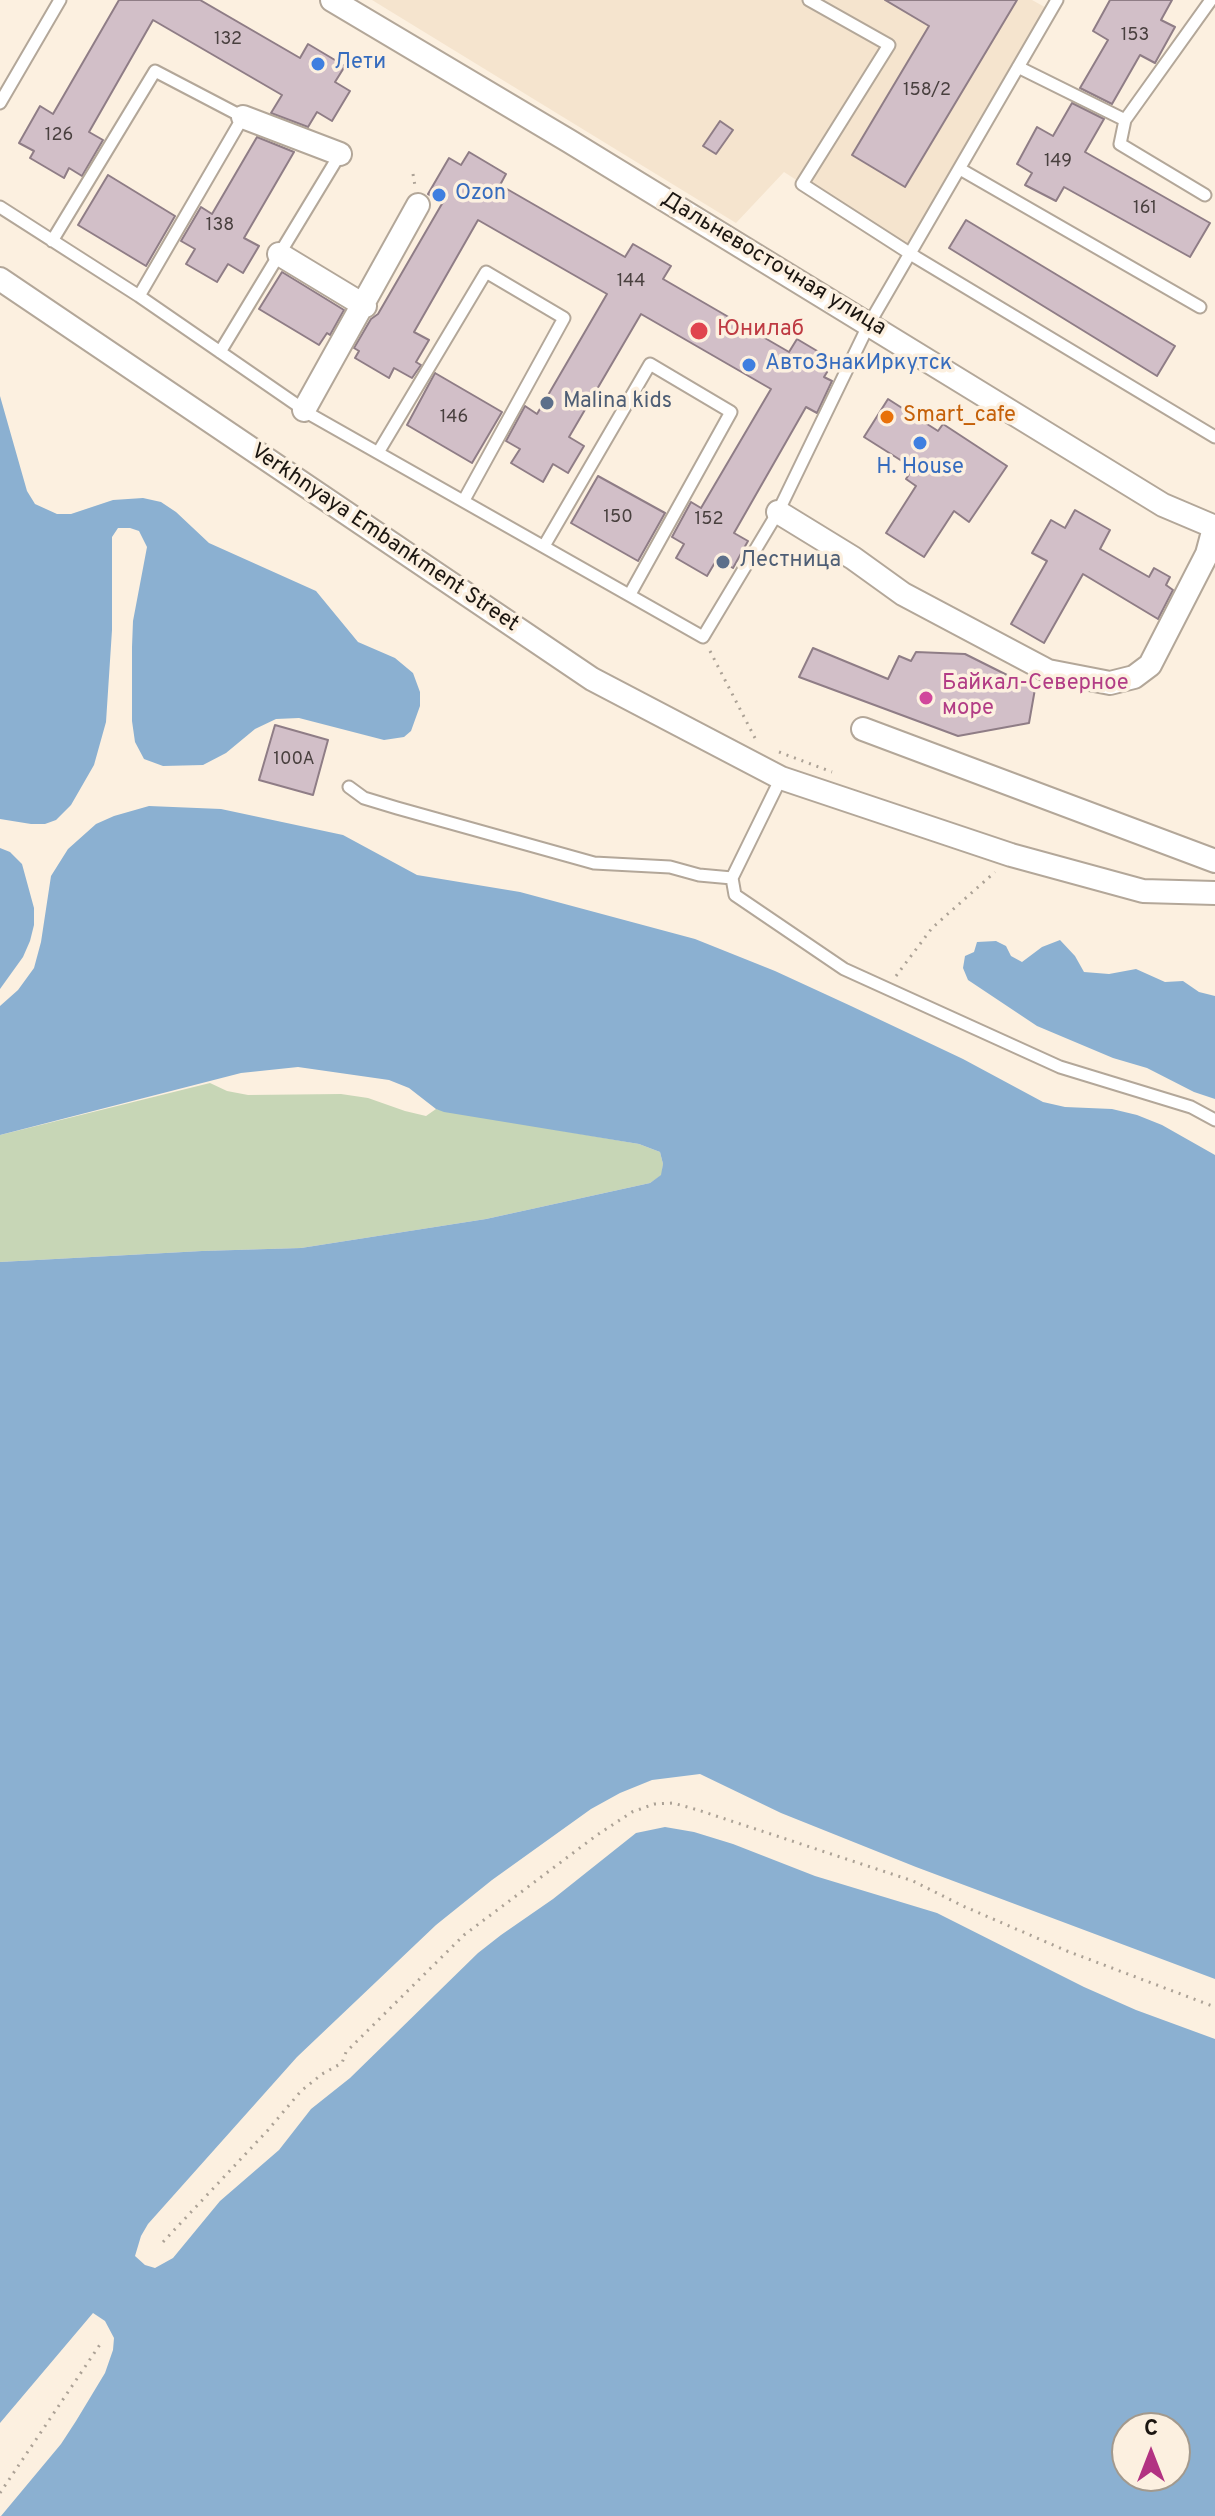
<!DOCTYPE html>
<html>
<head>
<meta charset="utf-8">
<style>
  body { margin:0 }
  #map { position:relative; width:1215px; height:2516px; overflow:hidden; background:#fcf0e0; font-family:Overpass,sans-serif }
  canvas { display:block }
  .north { position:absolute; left:1111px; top:2412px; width:80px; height:80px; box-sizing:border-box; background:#fcf0e0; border:2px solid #a2998d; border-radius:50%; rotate:0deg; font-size:22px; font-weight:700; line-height:32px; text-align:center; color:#1b1611 }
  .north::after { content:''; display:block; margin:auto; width:28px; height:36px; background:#b23382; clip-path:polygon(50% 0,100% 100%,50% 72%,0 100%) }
</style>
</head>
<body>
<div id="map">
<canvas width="1215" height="2516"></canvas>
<div class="north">С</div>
</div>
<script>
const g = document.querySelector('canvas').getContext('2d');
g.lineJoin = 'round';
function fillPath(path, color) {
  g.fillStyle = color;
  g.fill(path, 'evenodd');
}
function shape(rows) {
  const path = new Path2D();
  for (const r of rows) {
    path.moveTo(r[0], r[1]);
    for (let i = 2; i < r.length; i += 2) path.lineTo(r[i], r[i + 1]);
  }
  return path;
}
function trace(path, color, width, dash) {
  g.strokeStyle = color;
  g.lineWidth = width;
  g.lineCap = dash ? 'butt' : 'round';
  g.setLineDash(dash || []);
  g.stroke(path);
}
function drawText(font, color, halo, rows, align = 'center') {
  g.font = font + ' Overpass,sans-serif';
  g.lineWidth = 7;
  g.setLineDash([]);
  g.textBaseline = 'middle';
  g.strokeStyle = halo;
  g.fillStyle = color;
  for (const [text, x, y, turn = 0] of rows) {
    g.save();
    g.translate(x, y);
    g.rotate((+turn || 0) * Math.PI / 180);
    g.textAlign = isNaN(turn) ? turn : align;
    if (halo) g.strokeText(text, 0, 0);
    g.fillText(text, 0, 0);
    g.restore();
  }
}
const built = shape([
  [372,0,1032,0,1052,11,911,254,784,172,736,223]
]);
const green = shape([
  [210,1083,227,1091,248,1095,341,1094,368,1098,405,1111,426,1116,436,1109,639,1144,660,1152,663,1164,662,1175,650,1183,486,1219,301,1248,202,1251,0,1262,0,1135]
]);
const water = shape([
  [0,396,27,491,35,504,57,514,71,514,113,500,143,498,161,502,176,512,209,543,316,591,358,642,395,658,413,673,420,692,420,706,411,731,404,737,384,740,299,718,276,719,255,729,226,753,203,765,163,766,144,759,135,742,132,721,132,647,133,621,147,547,139,531,130,528,118,528,112,537,112,630,106,722,94,765,71,805,56,820,45,824,31,824,0,819],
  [149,806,221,809,343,835,417,875,520,892,695,939,775,971,851,1006,963,1059,1043,1102,1065,1107,1112,1109,1137,1115,1162,1125,1215,1155,1215,1979,916,1867,781,1813,700,1774,652,1780,620,1793,591,1809,492,1880,436,1925,297,2057,148,2224,141,2236,135,2256,145,2265,155,2268,173,2258,220,2201,279,2150,311,2109,350,2078,478,1953,501,1935,553,1899,636,1833,665,1827,694,1832,733,1844,815,1876,937,1913,1084,1987,1136,2010,1215,2039,1215,2516,1,2516,61,2444,76,2421,105,2373,113,2350,114,2338,105,2321,93,2313,0,2423,0,1262,202,1251,301,1248,486,1219,650,1183,661,1175,663,1164,660,1152,639,1144,444,1112,436,1109,409,1088,389,1080,298,1067,241,1073,0,1135,0,1006,18,990,34,968,41,942,51,876,68,849,96,824,114,816],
  [1127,2428,1175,2428,1175,2476,1127,2476],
  [0,848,10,852,22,864,34,908,34,925,30,941,23,957,0,989],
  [1060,940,1075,956,1084,972,1109,974,1136,969,1165,982,1183,981,1199,992,1215,996,1215,1099,1194,1092,1147,1068,1113,1058,1037,1026,968,980,963,968,965,956,974,952,977,942,996,941,1006,946,1011,956,1022,962,1042,947]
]);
const building = shape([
  [119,0,200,0,300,58,308,44,345,66,335,82,350,91,332,121,317,112,308,127,271,113,282,95,153,20,89,132,103,140,82,176,69,168,64,178,30,158,34,151,19,143,40,106,53,114,119,0],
  [885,0,1017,0,905,187,852,155,929,26,885,0],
  [1110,0,1172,0,1161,20,1175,27,1155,63,1140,55,1112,104,1080,88,1108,40,1093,31,1110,0],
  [1072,103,1104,119,1085,152,1210,223,1190,257,1064,187,1056,201,1025,185,1032,173,1017,164,1037,127,1053,136,1072,103],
  [720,121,733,130,716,154,703,146,720,121],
  [257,137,294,152,244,238,259,246,243,273,228,264,217,282,186,264,195,249,181,241,201,207,212,214,257,137],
  [469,152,506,174,500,185,625,257,633,244,671,266,663,279,789,352,797,339,834,361,824,377,832,381,817,413,806,407,734,533,748,541,733,568,717,559,707,576,676,558,684,544,672,537,691,502,701,508,771,389,641,314,569,437,584,446,568,473,553,464,543,482,511,463,520,449,506,441,525,406,537,414,607,294,478,220,414,332,429,340,416,362,421,365,412,378,394,368,389,378,355,358,359,351,354,348,371,319,378,314,443,202,428,194,449,158,461,165,469,152],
  [108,175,175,216,146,266,78,225,108,175],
  [966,220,1175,346,1157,376,949,248,966,220],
  [282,272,344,310,330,335,327,333,319,345,259,309,282,272],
  [435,373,502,412,472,463,407,425,435,373],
  [888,399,938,431,943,424,1007,466,969,522,954,511,924,557,886,533,916,486,906,479,913,468,864,437,888,399],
  [598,476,665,513,638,561,571,523,598,476],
  [1075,510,1110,530,1100,549,1149,577,1154,568,1170,577,1166,585,1173,590,1158,619,1083,574,1044,643,1011,624,1047,561,1032,553,1051,520,1065,528,1075,510],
  [813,648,888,679,899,656,911,661,916,652,965,654,1035,689,1029,723,958,736,799,677,813,648],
  [275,725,328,740,313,795,259,780,275,725]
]);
const path = shape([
  [413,174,415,186],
  [710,651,756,740],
  [779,752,832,772],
  [896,976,932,928,995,872],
  [163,2242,268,2130,301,2091,322,2074,342,2063,346,2052,464,1935,597,1835,632,1812,654,1804,673,1803,698,1810,913,1881,963,1906,1067,1951,1215,2007],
  [0,2493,101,2343]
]);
const lane = shape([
  [809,0,889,45,802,184,917,258,1215,437],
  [1018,67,1125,120,1120,144,1205,195],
  [0,103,60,0],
  [1125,120,1211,0],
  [960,169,1200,307],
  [0,207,139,296,313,416,703,637,778,512,869,324,1057,0],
  [52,241,155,71,243,117,139,296],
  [220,352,340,154],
  [379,451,486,272,564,318,464,500],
  [544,546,650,364,731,412,630,594],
  [781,778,732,878,735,895,844,969,1060,1067,1191,1107,1215,1120],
  [349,787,364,798,397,808,594,863,670,867,699,875,732,878]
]);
const street = shape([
  [332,0,569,141,1163,505,1215,527],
  [243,117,340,154],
  [279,254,365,306],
  [0,279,592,679,781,778,1011,855,1143,891,1215,893],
  [304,410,418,205],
  [778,512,853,558,903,594,1048,671,1110,683,1134,677,1150,665,1207,554,1214,528],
  [863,729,1215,861]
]);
const markers = [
  [318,64,8,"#3f7fe0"],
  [439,195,8,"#3f7fe0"],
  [699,331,10,"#e0444e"],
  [749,365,8,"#3f7fe0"],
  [547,403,8,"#5c6f8a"],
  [887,417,8,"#e8710a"],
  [920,443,8,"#3f7fe0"],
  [723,562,8,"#5c6f8a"],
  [926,698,8,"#d1479c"]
];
const numberNames = [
  ["153",1135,36],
  ["132",228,40],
  ["158/2",927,91],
  ["126",59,136],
  ["149",1058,162],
  ["161",1145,209],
  ["138",220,226],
  ["144",631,282],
  ["146",454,418],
  ["150",618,518],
  ["152",709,520],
  ["100А",294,760]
];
const shopNames = [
  ["Лети",334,64],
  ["Ozon",455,195],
  ["АвтоЗнакИркутск",765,365],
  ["H. House",920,469,"center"]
];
const streetNames = [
  ["Дальневосточная улица",773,265,31],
  ["Verkhnyaya Embankment Street",384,539,34]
];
const healthNames = [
  ["Юнилаб",717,331]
];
const serviceNames = [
  ["Malina kids",563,403],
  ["Лестница",739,562]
];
const foodNames = [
  ["Smart_cafe",903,417]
];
const hotelNames = [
  ["Байкал-Северное",942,685],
  ["море",942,710]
];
fillPath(built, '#f5e4ce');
fillPath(green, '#c7d6b6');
fillPath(water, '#8bb0d1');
fillPath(building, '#d2bfc8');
trace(building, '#8f7d86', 2);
trace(lane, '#b3a799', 15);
trace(street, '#b3a799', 26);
trace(path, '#aca296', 3, [2, 6]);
trace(lane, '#fff', 11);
trace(street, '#fff', 22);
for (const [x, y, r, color] of markers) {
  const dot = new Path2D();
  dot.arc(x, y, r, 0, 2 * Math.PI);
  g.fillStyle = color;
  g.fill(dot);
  trace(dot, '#fcf0e0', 3);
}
drawText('18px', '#49403f', null, numberNames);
drawText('22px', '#366cbe', '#fcf0e0', shopNames, 'left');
drawText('22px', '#1b1611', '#fcf0e0', streetNames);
drawText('22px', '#be3a42', '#fcf0e0', healthNames, 'left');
drawText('22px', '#4e5e75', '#fcf0e0', serviceNames, 'left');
drawText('22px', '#c56008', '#fcf0e0', foodNames, 'left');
drawText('22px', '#b23c85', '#fcf0e0', hotelNames, 'left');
</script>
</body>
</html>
